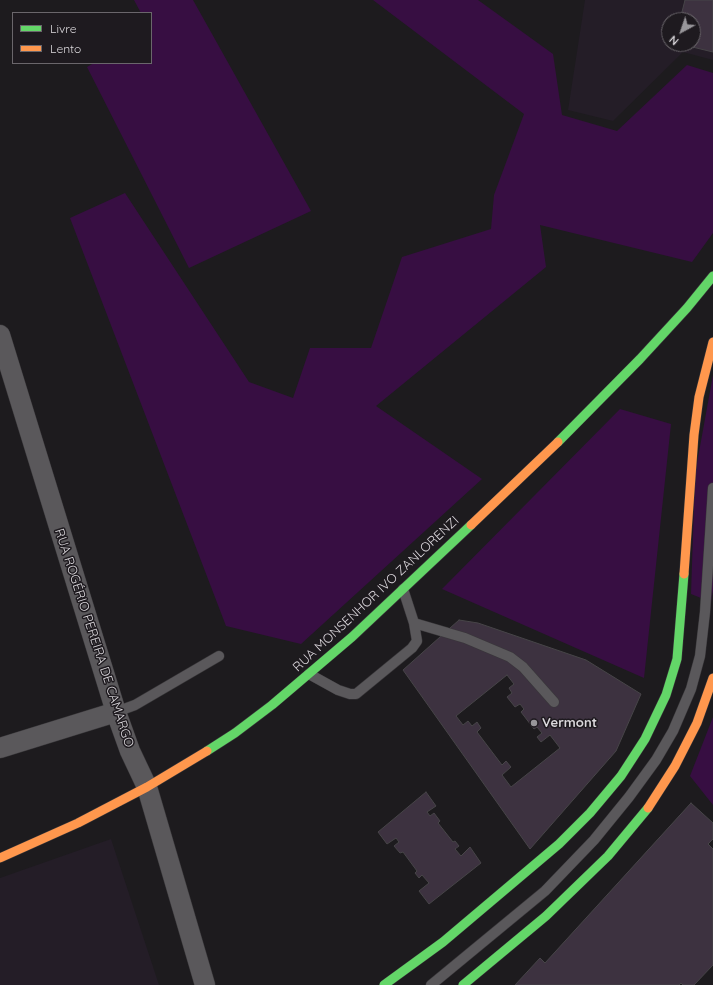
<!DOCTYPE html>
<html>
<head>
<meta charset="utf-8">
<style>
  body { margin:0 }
  #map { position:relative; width:713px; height:985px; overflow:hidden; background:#1d1b1e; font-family:Quicksand,sans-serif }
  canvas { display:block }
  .legend { position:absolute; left:12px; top:12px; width:140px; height:52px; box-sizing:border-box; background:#1e1a1f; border:1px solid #6a666b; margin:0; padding:5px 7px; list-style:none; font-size:12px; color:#dbd8dc }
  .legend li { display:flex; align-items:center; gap:8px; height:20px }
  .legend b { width:20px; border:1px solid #6a666b }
  .north { position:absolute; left:661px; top:12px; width:40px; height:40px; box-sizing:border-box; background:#1e1a1f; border:1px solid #6a666b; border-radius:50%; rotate:220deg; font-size:11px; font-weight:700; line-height:16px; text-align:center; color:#dbd8dc }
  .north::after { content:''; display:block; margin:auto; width:14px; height:18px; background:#98969a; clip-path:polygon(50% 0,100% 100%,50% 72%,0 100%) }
</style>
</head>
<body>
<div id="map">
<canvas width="713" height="985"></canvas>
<ul class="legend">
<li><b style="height:5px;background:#63d668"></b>Livre</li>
<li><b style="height:5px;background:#ff974d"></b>Lento</li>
</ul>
<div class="north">N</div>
</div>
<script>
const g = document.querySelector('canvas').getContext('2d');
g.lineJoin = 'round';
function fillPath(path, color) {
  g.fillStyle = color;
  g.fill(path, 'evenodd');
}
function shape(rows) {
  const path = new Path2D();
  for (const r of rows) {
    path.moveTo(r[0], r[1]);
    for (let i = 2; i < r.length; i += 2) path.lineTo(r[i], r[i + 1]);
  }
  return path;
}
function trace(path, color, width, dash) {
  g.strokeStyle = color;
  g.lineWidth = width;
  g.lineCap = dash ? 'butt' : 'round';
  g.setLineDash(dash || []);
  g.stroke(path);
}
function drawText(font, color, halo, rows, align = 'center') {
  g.font = font + ' Quicksand,sans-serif';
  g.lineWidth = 3;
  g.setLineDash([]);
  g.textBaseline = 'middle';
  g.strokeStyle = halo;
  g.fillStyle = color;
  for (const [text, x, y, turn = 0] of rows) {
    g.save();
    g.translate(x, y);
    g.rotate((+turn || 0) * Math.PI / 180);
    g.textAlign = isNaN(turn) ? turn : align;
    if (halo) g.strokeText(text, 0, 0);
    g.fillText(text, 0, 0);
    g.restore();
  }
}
const built = shape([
  [585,0,713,0,713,60,683,52,613,121,568,110],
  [669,20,693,20,693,44,669,44],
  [111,839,159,985,0,985,0,878]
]);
const green = shape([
  [134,0,193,0,311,211,189,268,87,67,94,63,151,63,151,13,141,13],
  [373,0,478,0,553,54,562,115,617,131,687,65,713,73,713,233,692,262,540,225,546,267,376,406,482,479,301,644,226,626,70,218,125,193,249,382,293,398,310,348,371,348,402,257,491,229,494,195,524,114],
  [713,375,713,590,711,602,691,594,695,474],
  [620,409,671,424,644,678,442,589],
  [713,717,713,805,690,776]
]);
const building = shape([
  [685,0,713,0,713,52,680,44,693,44,693,20,680,20,685,0],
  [459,620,478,623,586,660,641,694,616,751,530,849,403,670,459,620],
  [507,675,514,684,509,688,512,693,507,697,515,707,520,704,524,709,521,712,534,729,537,727,542,733,537,737,541,742,550,735,560,748,511,787,502,775,511,767,506,761,502,765,477,732,481,728,477,722,472,726,468,721,463,725,456,716,507,675],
  [426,792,436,806,427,812,430,816,434,813,440,821,438,823,453,842,455,841,459,846,455,849,461,856,470,847,481,863,429,904,419,891,429,883,422,875,419,878,415,873,417,871,403,852,400,853,394,846,399,842,396,838,387,844,378,832,426,792],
  [691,803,713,823,713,839,708,844,713,849,713,965,694,985,683,985,681,983,679,985,515,985,540,958,545,963,691,803]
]);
const lane = shape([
  [414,623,465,638,510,657,523,667,554,702],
  [309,674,338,690,350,694,356,694,412,648,417,641,414,623,403,589],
  [116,712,135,705,219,656],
  [431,985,545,891,594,840,629,797,656,760,673,731,691,689,700,656,705,612,713,488]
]);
const street = shape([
  [0,335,116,712,130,751,147,787,205,985],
  [0,748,116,712]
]);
const fast = shape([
  [558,442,640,359,687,308,713,276],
  [207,751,235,733,272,705,352,637,471,525],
  [384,985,443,942,559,844,590,813,621,776,645,739,666,695,677,659,684,574],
  [463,985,546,916,608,856,648,808]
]);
const slow = shape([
  [471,525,558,442],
  [684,574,694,435,699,397,713,342],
  [648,808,675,766,697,723,713,678],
  [0,858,78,823,147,787,207,751]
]);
const markers = [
  [534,723,4,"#98969a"]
];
const streetNames = [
  ["RUA MONSENHOR IVO ZANLORENZI",376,594,-43],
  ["RUA ROGÉRIO PEREIRA DE CAMARGO",94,638,72]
];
const poiNames = [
  ["Vermont",542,723]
];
fillPath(built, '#241d27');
fillPath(green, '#370e42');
fillPath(building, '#3d3240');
trace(building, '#474548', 1);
trace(lane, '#39373a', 11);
trace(street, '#39373a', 21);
trace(fast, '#39373a', 10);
trace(slow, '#39373a', 10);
trace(lane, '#5a585b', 10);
trace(street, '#5a585b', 20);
trace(fast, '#63d668', 9);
trace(slow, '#ff974d', 9);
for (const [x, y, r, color] of markers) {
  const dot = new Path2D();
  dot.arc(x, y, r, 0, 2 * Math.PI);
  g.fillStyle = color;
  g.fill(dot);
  trace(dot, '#1e1a1f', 1.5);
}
drawText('13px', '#dbd8dc', '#1e1a1f', streetNames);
drawText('bold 13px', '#dbd8dc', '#1e1a1f', poiNames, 'left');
</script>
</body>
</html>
